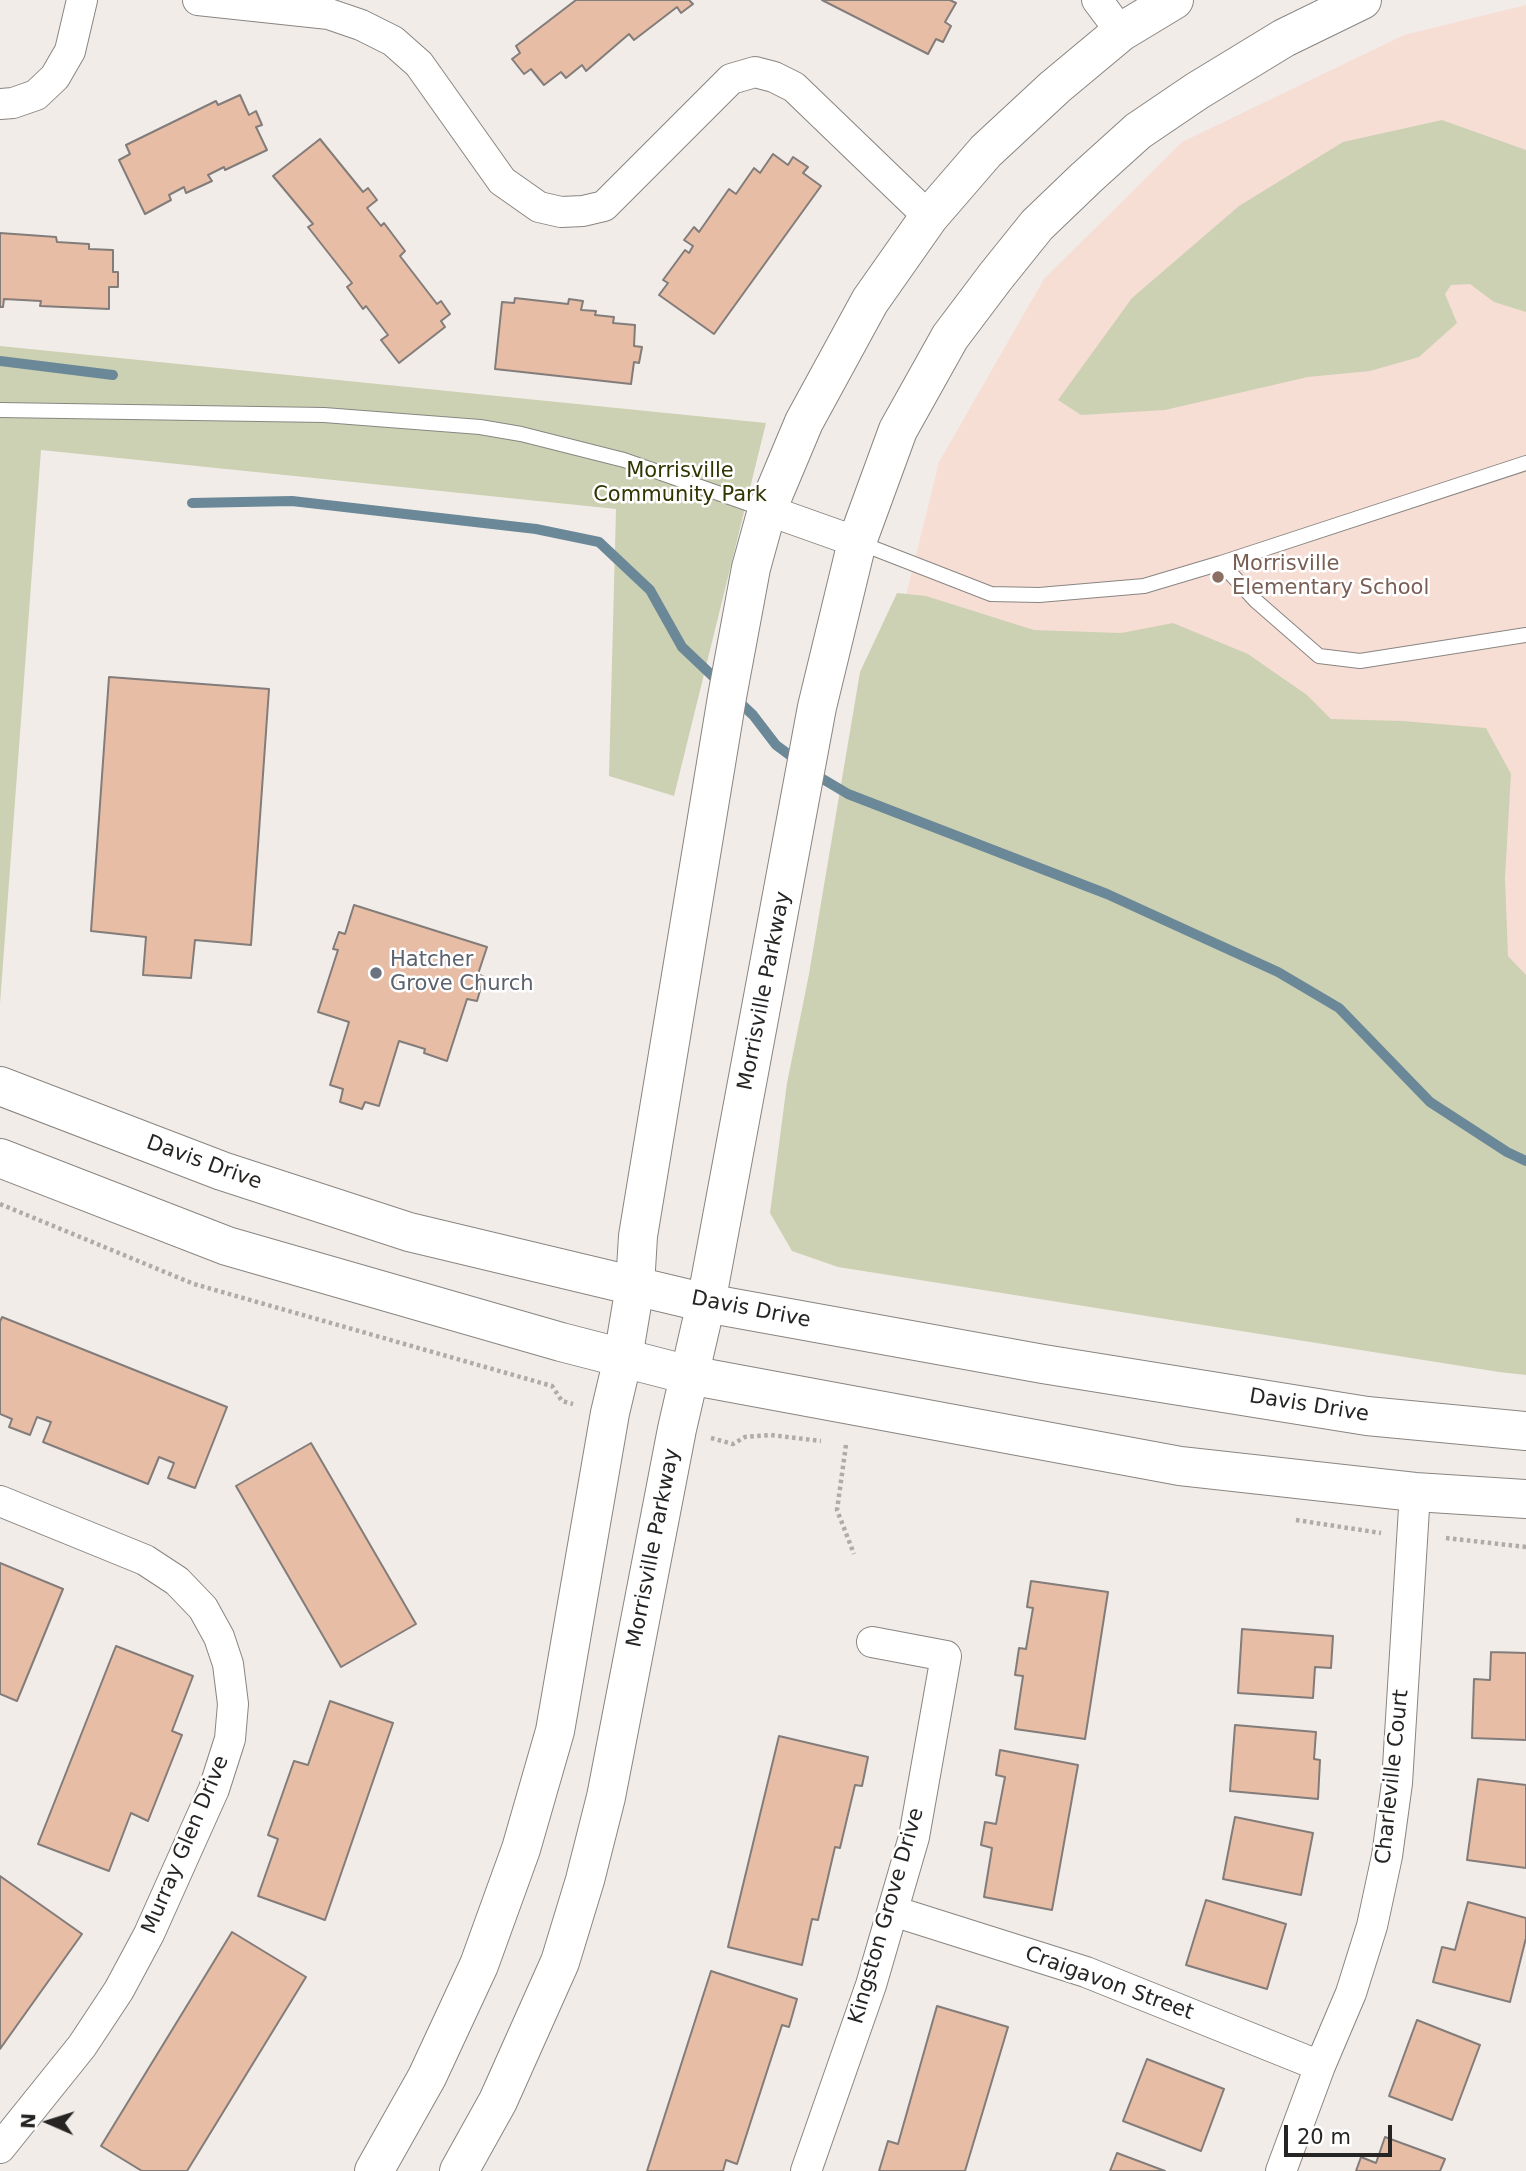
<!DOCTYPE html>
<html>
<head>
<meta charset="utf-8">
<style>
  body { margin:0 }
  #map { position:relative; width:1526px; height:2171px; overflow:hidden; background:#f2ece8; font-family:"DejaVu Sans",sans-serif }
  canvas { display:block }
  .north { position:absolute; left:14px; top:2087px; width:70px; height:70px; -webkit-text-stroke:5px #fff; paint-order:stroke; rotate:273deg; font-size:19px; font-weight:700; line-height:28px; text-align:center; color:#272523 }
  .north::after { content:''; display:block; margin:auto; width:24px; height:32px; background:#272523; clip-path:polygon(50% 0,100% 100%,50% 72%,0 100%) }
  .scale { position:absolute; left:1284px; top:2125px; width:108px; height:32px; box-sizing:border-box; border:4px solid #272523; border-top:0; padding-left:9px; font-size:21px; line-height:24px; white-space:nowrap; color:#272523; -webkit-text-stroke:5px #fff; paint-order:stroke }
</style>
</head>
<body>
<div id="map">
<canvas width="1526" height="2171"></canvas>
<div class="north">N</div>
<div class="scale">20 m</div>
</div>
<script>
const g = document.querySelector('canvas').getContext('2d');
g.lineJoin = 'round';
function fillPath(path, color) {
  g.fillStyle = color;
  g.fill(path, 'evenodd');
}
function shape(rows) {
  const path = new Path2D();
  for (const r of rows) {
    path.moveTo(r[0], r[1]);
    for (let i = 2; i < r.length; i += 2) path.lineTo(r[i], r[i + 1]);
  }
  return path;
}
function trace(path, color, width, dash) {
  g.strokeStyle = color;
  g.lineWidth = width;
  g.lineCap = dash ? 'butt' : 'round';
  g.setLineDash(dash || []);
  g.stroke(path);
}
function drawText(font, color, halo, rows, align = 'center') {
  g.font = font + ' "DejaVu Sans",sans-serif';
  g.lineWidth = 5;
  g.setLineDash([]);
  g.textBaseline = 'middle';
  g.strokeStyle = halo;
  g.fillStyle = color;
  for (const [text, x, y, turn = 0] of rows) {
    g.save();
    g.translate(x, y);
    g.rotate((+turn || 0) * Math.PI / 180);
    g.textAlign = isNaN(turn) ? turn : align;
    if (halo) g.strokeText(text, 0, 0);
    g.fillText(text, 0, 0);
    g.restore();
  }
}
const education = shape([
  [1526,5,1526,1100,882,692,939,462,1044,279,1182,142,1404,35]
]);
const green = shape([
  [1442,120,1526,150,1526,312,1494,302,1470,284,1451,285,1445,294,1457,323,1419,357,1370,371,1308,377,1165,410,1081,415,1058,400,1132,298,1239,206,1343,142],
  [0,346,766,423,674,796,609,776,616,509,41,450,0,1004],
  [897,593,926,596,1034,630,1121,633,1173,623,1248,654,1307,695,1331,719,1403,721,1486,728,1511,774,1505,878,1508,956,1526,975,1526,1375,1499,1372,838,1267,792,1251,770,1213,787,1083,809,974,860,672]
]);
const stream = shape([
  [0,361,113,375],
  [192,503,292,501,536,529,599,542,650,590,682,647,720,683],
  [736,699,753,715,776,745,799,762],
  [811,772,848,794,1107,894,1278,972,1339,1008,1430,1102,1507,1152,1526,1161]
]);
const building = shape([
  [576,0,689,0,693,4,681,13,677,7,634,40,629,34,586,71,582,65,566,78,561,72,544,85,531,69,524,74,512,59,520,53,516,46,576,0],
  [822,0,950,0,956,3,945,22,951,26,943,42,936,39,928,54,822,0],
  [240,95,249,115,256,111,262,125,256,127,267,150,225,170,224,167,208,175,212,181,186,193,184,187,169,195,171,200,145,214,119,160,130,154,126,145,216,101,218,105,240,95],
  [320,139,363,192,368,188,377,200,367,208,381,226,384,223,405,251,400,256,437,304,441,301,450,314,441,321,445,327,399,363,381,340,388,335,366,306,363,309,347,287,352,283,308,227,313,224,273,176,320,139],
  [773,154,788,165,793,157,808,167,803,173,821,186,714,334,659,295,668,283,663,280,685,250,689,253,693,246,684,240,694,227,699,232,729,189,736,194,754,168,760,173,773,154],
  [0,233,56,237,57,242,89,244,89,249,113,250,113,272,118,272,118,287,109,287,109,309,40,306,41,301,4,299,3,307,0,307,0,233],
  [515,298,568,304,569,299,583,301,581,310,596,311,595,315,614,317,613,323,635,325,634,346,642,347,639,363,634,362,631,384,495,369,502,302,514,303,515,298],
  [109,677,269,689,251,945,195,940,191,978,143,975,146,937,91,931,109,677],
  [354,905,487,947,478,974,484,977,477,1001,467,999,447,1061,424,1053,425,1049,399,1041,379,1106,365,1102,362,1109,340,1102,343,1089,330,1085,349,1022,318,1012,338,950,333,949,339,932,345,934,354,905],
  [2,1317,227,1407,195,1488,168,1478,174,1463,159,1457,148,1484,43,1442,51,1422,37,1417,30,1435,9,1427,12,1419,0,1414,0,1322,2,1317],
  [311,1443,416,1624,341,1667,236,1486,311,1443],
  [0,1563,63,1589,17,1701,0,1694,0,1563],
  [1031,1581,1108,1592,1085,1739,1015,1729,1023,1676,1015,1675,1019,1648,1026,1649,1033,1608,1027,1607,1031,1581],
  [1242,1629,1333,1636,1331,1668,1315,1667,1313,1698,1238,1693,1242,1629],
  [116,1646,193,1676,172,1731,182,1735,148,1821,131,1813,109,1871,38,1844,116,1646],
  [1491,1652,1526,1653,1526,1740,1472,1738,1474,1679,1490,1680,1491,1652],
  [330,1701,393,1723,325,1920,258,1896,278,1839,268,1835,294,1761,308,1765,330,1701],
  [1235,1725,1316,1732,1314,1759,1320,1760,1318,1799,1230,1791,1235,1725],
  [779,1736,868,1757,862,1786,855,1785,840,1848,835,1847,818,1920,812,1919,802,1965,728,1947,779,1736],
  [1000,1750,1078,1765,1052,1910,984,1897,992,1848,981,1845,985,1822,996,1824,1005,1777,996,1775,1000,1750],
  [1478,1779,1526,1785,1526,1868,1467,1860,1478,1779],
  [1235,1817,1313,1833,1301,1895,1223,1879,1235,1817],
  [0,1876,82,1934,0,2049,0,1876],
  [1206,1900,1286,1924,1267,1989,1186,1965,1206,1900],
  [1468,1902,1526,1918,1526,1938,1510,2002,1433,1982,1442,1947,1455,1950,1468,1902],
  [232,1932,306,1977,187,2171,142,2171,101,2146,232,1932],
  [711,1971,797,1999,789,2027,782,2025,737,2164,726,2160,723,2171,647,2171,711,1971],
  [937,2006,1008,2027,965,2171,879,2171,888,2141,898,2144,937,2006],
  [1417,2020,1480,2045,1452,2120,1389,2096,1417,2020],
  [1147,2059,1224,2089,1201,2151,1123,2121,1147,2059],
  [1385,2137,1445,2159,1440,2171,1356,2171,1361,2157,1376,2163,1385,2137],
  [1117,2153,1165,2171,1110,2171,1117,2153]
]);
const path = shape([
  [0,1204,194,1284,552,1386,562,1401,573,1404],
  [711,1438,733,1444,745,1437,771,1435,821,1441],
  [846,1445,837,1510,854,1554],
  [1296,1520,1381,1533],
  [1446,1538,1526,1547]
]);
const lane = shape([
  [0,410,324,415,480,427,521,434,624,460,766,510],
  [860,543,991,594,1039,595,1144,586,1221,563,1526,463],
  [1221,563,1256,601,1319,656,1360,661,1526,635]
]);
const street = shape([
  [198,0,329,14,361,25,393,41,419,64,502,181,539,207,561,212,583,211,604,206,731,79,755,72,774,77,794,87,929,217],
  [1097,0,1121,32],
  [0,104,13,103,36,95,55,77,70,51,82,0],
  [767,510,857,542],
  [0,1501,145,1560,177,1581,203,1608,219,1637,228,1664,233,1704,230,1739,214,1789,149,1934,119,1990,82,2046,0,2148],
  [893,1911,1086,1972,1320,2066],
  [806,2171,871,1985,914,1837,946,1656,872,1642],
  [1281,2171,1320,2066,1351,1993,1372,1926,1387,1856,1397,1783,1415,1492]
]);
const secondary = shape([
  [374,2171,427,2077,479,1965,521,1849,555,1731,610,1413,623,1358,635,1286,638,1236,727,697,751,568,767,510,804,422,870,301,929,217,986,151,1055,87,1121,32,1174,0],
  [459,2171,498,2101,560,1962,585,1880,606,1797,677,1429,706,1303,817,707,857,542,898,430,950,337,996,276,1037,225,1086,178,1138,131,1197,91,1284,38,1362,0]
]);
const primary = shape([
  [0,1086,222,1171,409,1232,706,1303,1043,1364,1367,1416,1526,1431],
  [0,1158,227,1246,561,1342,689,1375,1180,1466,1415,1492,1526,1499]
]);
const markers = [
  [1218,577,7,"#8d6e63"],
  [376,973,7,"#6b7280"]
];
const parkNames = [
  ["Morrisville",680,472],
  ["Community Park",680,496]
];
const educationNames = [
  ["Morrisville",1232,565],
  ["Elementary School",1232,589]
];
const worshipNames = [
  ["Hatcher",390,961],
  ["Grove Church",390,985]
];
const streetNames = [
  ["Morrisville Parkway",765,991,-79],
  ["Davis Drive",204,1163,20],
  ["Davis Drive",751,1310,11],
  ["Davis Drive",1309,1406,9],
  ["Morrisville Parkway",654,1548,-79],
  ["Charleville Court",1393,1777,-84],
  ["Murray Glen Drive",186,1845,-67],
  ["Kingston Grove Drive",887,1916,-74],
  ["Craigavon Street",1109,1984,20]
];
fillPath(education, '#f6ded5');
fillPath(green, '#cdd1b3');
trace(stream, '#6a8898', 10);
fillPath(building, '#e8bda6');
trace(building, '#827c7a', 2);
trace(lane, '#898581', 16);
trace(street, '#898581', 32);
trace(secondary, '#898581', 40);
trace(primary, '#898581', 40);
trace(path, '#b0aba8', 4.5, [3.5, 3.5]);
trace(lane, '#fff', 14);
trace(street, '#fff', 30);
trace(secondary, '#fff', 38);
trace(primary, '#fff', 38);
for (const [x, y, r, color] of markers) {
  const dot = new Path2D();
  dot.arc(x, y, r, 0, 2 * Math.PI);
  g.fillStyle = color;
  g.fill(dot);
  trace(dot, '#fff', 2.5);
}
drawText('21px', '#313500', '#fff', parkNames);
drawText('21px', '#785e54', '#fff', educationNames, 'left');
drawText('21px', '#5b616d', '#fff', worshipNames, 'left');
drawText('21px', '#272523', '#fff', streetNames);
</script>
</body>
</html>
